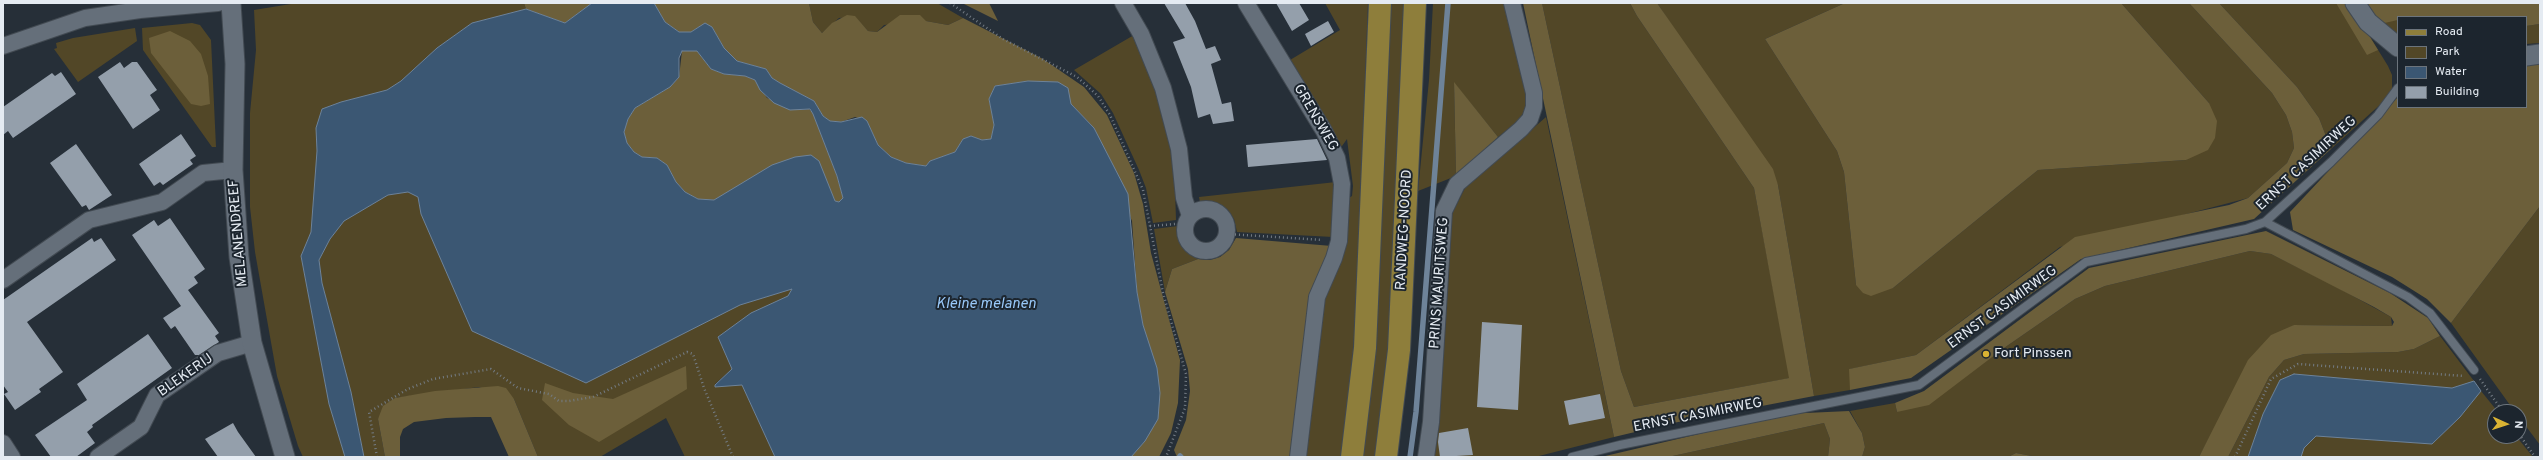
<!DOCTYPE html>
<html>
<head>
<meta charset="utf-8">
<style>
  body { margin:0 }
  #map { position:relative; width:2543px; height:460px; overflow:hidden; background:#262f38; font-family:Overpass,sans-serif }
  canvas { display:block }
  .frame { position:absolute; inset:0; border:4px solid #e5ebf2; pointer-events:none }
  .legend { position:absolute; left:2397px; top:16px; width:130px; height:92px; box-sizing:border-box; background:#1c252e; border:1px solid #6c747c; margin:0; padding:5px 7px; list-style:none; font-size:12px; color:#e5ebf2 }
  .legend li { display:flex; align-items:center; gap:8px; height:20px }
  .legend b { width:20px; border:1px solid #6c747c }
  .north { position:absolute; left:2487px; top:404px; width:40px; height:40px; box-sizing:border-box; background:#1c252e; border:1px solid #6c747c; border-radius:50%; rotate:93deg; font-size:11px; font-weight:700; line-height:16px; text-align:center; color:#e5ebf2 }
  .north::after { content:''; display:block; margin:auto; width:14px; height:18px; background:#dab333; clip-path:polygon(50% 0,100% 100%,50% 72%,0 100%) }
</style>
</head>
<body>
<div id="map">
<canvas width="2543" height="460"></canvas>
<div class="frame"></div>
<ul class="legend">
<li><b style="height:5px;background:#8e7e3b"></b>Road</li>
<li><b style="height:11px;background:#524727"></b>Park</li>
<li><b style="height:11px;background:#3b5773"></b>Water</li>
<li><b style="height:11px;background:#949fab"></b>Building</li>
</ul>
<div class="north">N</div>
</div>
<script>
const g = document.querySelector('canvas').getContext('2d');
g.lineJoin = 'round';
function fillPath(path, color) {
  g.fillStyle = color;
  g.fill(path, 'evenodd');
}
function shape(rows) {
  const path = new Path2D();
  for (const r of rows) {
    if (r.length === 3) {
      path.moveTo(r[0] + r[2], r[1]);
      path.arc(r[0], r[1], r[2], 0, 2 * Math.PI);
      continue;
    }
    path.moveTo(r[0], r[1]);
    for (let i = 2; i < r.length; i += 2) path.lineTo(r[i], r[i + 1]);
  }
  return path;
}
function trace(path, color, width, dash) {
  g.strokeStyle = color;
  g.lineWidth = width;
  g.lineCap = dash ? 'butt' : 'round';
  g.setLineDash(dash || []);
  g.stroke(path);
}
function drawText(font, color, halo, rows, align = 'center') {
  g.font = font + ' Overpass,sans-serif';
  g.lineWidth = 4;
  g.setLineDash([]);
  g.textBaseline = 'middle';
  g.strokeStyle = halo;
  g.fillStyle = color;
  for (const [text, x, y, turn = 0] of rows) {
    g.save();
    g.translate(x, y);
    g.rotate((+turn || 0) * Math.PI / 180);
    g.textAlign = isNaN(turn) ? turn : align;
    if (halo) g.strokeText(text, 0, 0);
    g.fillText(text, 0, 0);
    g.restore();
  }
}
const green = shape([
  [297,3,524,3,526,9,472,23,437,48,401,81,387,90,341,102,322,109,316,128,317,151,311,232,301,256,329,404,345,457,303,457,298,446,277,376,255,252,250,207,250,113,256,50,254,10],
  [809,3,937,3,963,18,948,25,926,21,884,25,877,32,868,31,855,17,839,18,822,33,813,22],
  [1325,3,1368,3,1357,292,1351,383,1341,457,1303,457,1319,312,1347,199,1352,196,1353,186,1347,139,1342,146,1336,144,1290,60,1340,30],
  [1389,3,1405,3,1390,350,1376,457,1361,457,1375,347],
  [1433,3,1505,3,1528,93,1524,112,1518,121,1498,137,1454,83,1456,176,1418,191,1429,80],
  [1542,3,1630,3,1637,16,1754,188,1790,378,1634,407,1621,371],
  [1657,3,1845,3,1765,39,1837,151,1844,172,1856,285,1893,288,2038,170,2186,160,2209,103,2121,3,2189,3,2272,93,2286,115,2292,132,2294,148,2287,163,2248,198,2060,247,1916,355,1850,369,1850,390,1814,396,1778,185],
  [2219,3,2349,3,2388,66,2392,75,2392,90,2383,102,2331,149,2319,118,2297,87],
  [2398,20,2398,35,2380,24,2388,21],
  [192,23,200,25,211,40,216,147,212,147,143,50,142,28],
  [2540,24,2540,43,2526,44,2526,26],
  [135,28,137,41,78,82,54,49,57,48,56,43,73,38],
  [1134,35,1154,79,1174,158,1176,220,1153,223,1146,188,1139,170,1113,113,1101,94,1074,70],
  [1546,117,1614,437,1535,457,1433,457,1451,216,1465,188],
  [1336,182,1333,237,1237,232,1234,219,1228,210,1217,203,1200,202,1199,197],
  [408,192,418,197,421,214,740,305,792,289,788,296,751,313,718,337,732,369,715,384,742,385,775,457,685,457,666,418,600,457,538,457,514,399,479,387,395,398,378,419,385,457,364,457,351,392,322,283,319,260,330,239,344,221,388,195],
  [2540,206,2540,445,2519,417,2519,412,2515,412,2451,323],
  [1178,226,1181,245,1189,254,1198,259,1172,269,1165,292,1154,229],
  [2250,251,2271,254,2333,285,2391,317,2392,326,2294,325,2217,424,2199,457,2037,457,2016,453,2008,457,1862,457,1865,447,1862,433,1850,411,1895,403,1897,412,2004,348,2075,299,2105,286],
  [2440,336,2474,381,2452,388,2294,374,2280,380,2263,414,2248,457,2228,457,2269,377,2284,360,2304,354,2398,352,2414,349],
  [2481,391,2498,412,2495,412,2495,436,2516,436,2533,457,2301,457,2304,448,2316,436,2432,444,2460,417],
  [1824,423,1830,439,1828,457,1668,457]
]);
const forest = shape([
  [524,3,592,3,565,23,526,9],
  [654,3,809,3,813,22,822,33,832,23,847,15,855,16,868,31,877,32,900,15,920,15,926,21,948,25,963,18,1043,59,1084,87,1107,115,1134,173,1143,204,1151,253,1180,360,1178,403,1171,433,1159,457,1131,457,1145,441,1143,325,1137,292,1132,221,1094,128,1071,104,1028,81,995,86,989,99,994,125,991,139,982,140,971,136,963,139,955,152,930,161,926,166,906,163,891,157,878,145,867,121,855,117,841,122,830,121,823,116,814,101,781,84,772,78,766,69,737,61,724,48,712,27,699,27,691,32,679,32,665,22],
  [962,3,989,3,998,21],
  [1523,3,1542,3,1621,371,1634,407,1789,378,1754,188,1637,16,1630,3,1657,3,1773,169,1778,185,1814,396,1673,423,1614,437],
  [1845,3,2121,3,2209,103,2217,121,2215,138,2208,150,2186,160,2038,170,1893,288,1871,296,1863,293,1856,285,1844,172,1837,151,1765,39],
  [2189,3,2219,3,2297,87,2319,118,2331,149,2254,219,2081,259,1911,378,1850,390,1849,369,1916,355,2075,237,2229,205,2248,198,2287,163,2294,148,2292,132,2286,115,2272,93],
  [2336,3,2349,3,2378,50,2367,55],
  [2362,3,2540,3,2540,24,2526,26,2526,17,2398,17,2398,20,2380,24],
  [170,31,190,41,201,54,208,76,210,104,201,106,191,104,151,53,149,38],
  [682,51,697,51,711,69,724,74,745,76,755,80,767,98,802,110,809,109,813,113,837,176,843,198,839,202,835,201,827,182,730,193,714,200,698,199,685,192,676,182,667,165,657,158,642,157,634,152,627,143,624,132,628,119,635,108,670,87,679,77],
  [2540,61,2540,206,2451,323,2427,299,2392,277,2293,230,2290,212,2398,97,2398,107,2526,107,2526,62],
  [1454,82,1498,137,1456,176],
  [2266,231,2390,293,2428,318,2440,336,2414,349,2398,352,2304,354,2284,360,2269,377,2228,457,2199,457,2248,360,2271,335,2294,325,2392,326,2394,322,2391,317,2374,307,2271,254,2250,251,2105,286,2075,299,2004,348,1929,405,1897,412,1895,403,1924,391,2089,268],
  [1236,238,1332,246,1292,457,1177,457,1174,450,1186,420,1190,391,1188,369,1165,292,1172,269,1198,259,1210,260,1220,257,1229,250],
  [686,366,687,389,599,442,569,425,542,400,545,383,573,393,613,399],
  [498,386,506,388,514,399,538,457,509,457,491,417,475,417,446,418,414,422,403,429,400,437,400,457,385,457,378,419,383,406,395,398,435,391],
  [1849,411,1862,433,1865,447,1862,457,1828,457,1830,439,1824,423,1668,457,1601,457,1784,414],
  [2016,453,2037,457,2008,457]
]);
const water = shape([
  [592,3,654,3,665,22,679,32,691,32,705,23,712,27,724,48,737,61,766,69,772,78,780,83,814,101,823,116,830,121,841,122,862,117,867,121,878,145,891,157,906,163,926,166,930,161,955,152,963,139,971,136,982,140,991,139,994,125,989,99,995,86,1028,81,1058,82,1068,88,1071,104,1094,128,1128,194,1137,292,1143,325,1157,368,1160,393,1158,419,1145,441,1131,457,775,457,742,385,715,387,715,385,732,369,718,337,751,313,788,296,792,289,740,305,586,383,472,331,421,214,418,197,408,192,388,195,344,221,330,239,319,260,322,283,351,392,364,457,345,457,329,404,301,256,311,232,317,151,316,128,322,109,341,102,387,90,401,81,437,48,472,23,526,9,565,23,592,3],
  [682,51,697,51,711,69,724,74,745,76,755,80,760,90,774,103,790,110,810,109,813,114,837,176,843,198,839,202,835,201,819,161,811,155,795,157,772,165,714,200,698,199,685,192,676,182,667,165,657,158,642,157,634,152,627,143,624,132,628,119,635,108,670,87,679,77,679,58,682,51],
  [2294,374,2452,388,2474,381,2481,391,2460,417,2432,444,2316,436,2304,448,2301,457,2248,457,2263,414,2280,380,2294,374]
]);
const stream = shape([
  [1180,456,1181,457],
  [1410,457,1416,412,1448,3]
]);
const building = shape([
  [1164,3,1185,3,1195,21,1206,49,1215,46,1221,60,1211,64,1222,104,1231,102,1234,121,1213,124,1210,114,1198,118,1191,87,1173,42,1185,38],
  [1276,3,1299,3,1309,20,1292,31],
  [1328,21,1334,32,1311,46,1305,34],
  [120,62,124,68,132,62,137,62,157,90,150,95,160,110,133,129,98,77],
  [61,72,76,94,13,138,8,131,3,135,3,107,52,73,55,76],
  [181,134,196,156,190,160,193,164,163,185,160,182,154,186,139,164],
  [1317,139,1327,160,1248,167,1246,145],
  [76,144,112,195,89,210,86,205,82,207,50,163],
  [170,218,205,269,194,277,198,283,188,290,219,333,215,336,219,342,199,355,195,355,175,326,171,329,163,318,181,306,132,235,154,220,158,226],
  [92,238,94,242,101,238,116,260,27,322,63,372,39,389,41,392,15,410,4,394,8,392,3,385,3,300],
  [1482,322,1522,325,1518,410,1477,407],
  [148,334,172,368,92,425,93,427,87,432,95,443,76,457,51,457,35,435,87,400,77,384],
  [1600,394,1605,418,1569,425,1564,401],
  [233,423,238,432,256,457,218,457,205,439],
  [1468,428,1473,455,1440,457,1438,442,1439,433]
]);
const path = shape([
  [950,3,1003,39,1077,77,1098,96,1110,115,1143,190,1163,293,1186,374,1185,408,1166,457],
  [1150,226,1175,224],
  [1227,234,1322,240],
  [2480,379,2503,412],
  [2519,434,2535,457],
  [377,457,369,412,408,389,433,379,491,369,518,388,549,394,559,401,569,401,593,397,687,352,693,354,704,388,733,457],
  [2235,457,2271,379,2298,364,2464,376]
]);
const service = shape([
  [2265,222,2408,297,2430,313,2474,370],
  [1572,457,1620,445,1919,385,2086,262,2246,229,2265,222,2331,162,2378,115,2398,88]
]);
const minor = shape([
  [1123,3,1141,34,1163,88,1179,149,1184,198,1190,216],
  [1246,3,1324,131,1337,158,1342,184,1339,241,1334,258,1317,297,1298,457],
  [3,46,85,18,140,10,218,3],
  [1206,230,21],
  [3,280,89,220,162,202,203,173,233,170],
  [3,443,12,457],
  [98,457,141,427,157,395,218,353,252,343],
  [1426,457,1431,422,1444,211,1457,184,1521,129,1530,119,1534,107,1534,93,1512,3]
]);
const tertiary = shape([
  [231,3,235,64,233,170,239,257,252,343,285,457],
  [2355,3,2368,22,2398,47],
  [2526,56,2540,54]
]);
const primary = shape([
  [1352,457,1365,348,1380,3],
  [1386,457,1399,350,1415,3]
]);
const markers = [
  [1986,354,4,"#dab333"]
];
const streetNames = [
  ["GRENSWEG",1315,118,60],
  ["ERNST CASIMIRWEG",2307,164,-43],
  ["RANDWEG-NOORD",1405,230,-87],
  ["MELANENDREEF",239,233,-95],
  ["PRINS MAURITSWEG",1440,283,-86],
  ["ERNST CASIMIRWEG",2003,308,-36],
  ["BLEKERIJ",186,376,-35],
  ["ERNST CASIMIRWEG",1698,416,-11]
];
const poiNames = [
  ["Fort Pinssen",1994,354]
];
const waterNames = [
  ["Kleine melanen",986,305]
];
fillPath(green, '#524727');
fillPath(forest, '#6c5f3a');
fillPath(water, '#3b5773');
trace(water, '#6e8399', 1);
trace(stream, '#6e8399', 5.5);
fillPath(building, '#949fab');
trace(service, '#424a52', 10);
trace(minor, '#424a52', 18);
trace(tertiary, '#424a52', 21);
trace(primary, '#424a52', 24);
trace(path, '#747c84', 2.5, [1, 3]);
trace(service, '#656f7a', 8);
trace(minor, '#656f7a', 16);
trace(tertiary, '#656f7a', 19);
trace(primary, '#8e7e3b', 22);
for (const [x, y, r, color] of markers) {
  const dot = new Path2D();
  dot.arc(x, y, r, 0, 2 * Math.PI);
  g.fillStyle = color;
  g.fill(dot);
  trace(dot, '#1c252e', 1.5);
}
drawText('14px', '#e5ebf2', '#1c252e', streetNames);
drawText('14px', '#e5ebf2', '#1c252e', poiNames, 'left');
drawText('italic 15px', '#99c9fa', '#1c252e', waterNames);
</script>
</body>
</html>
